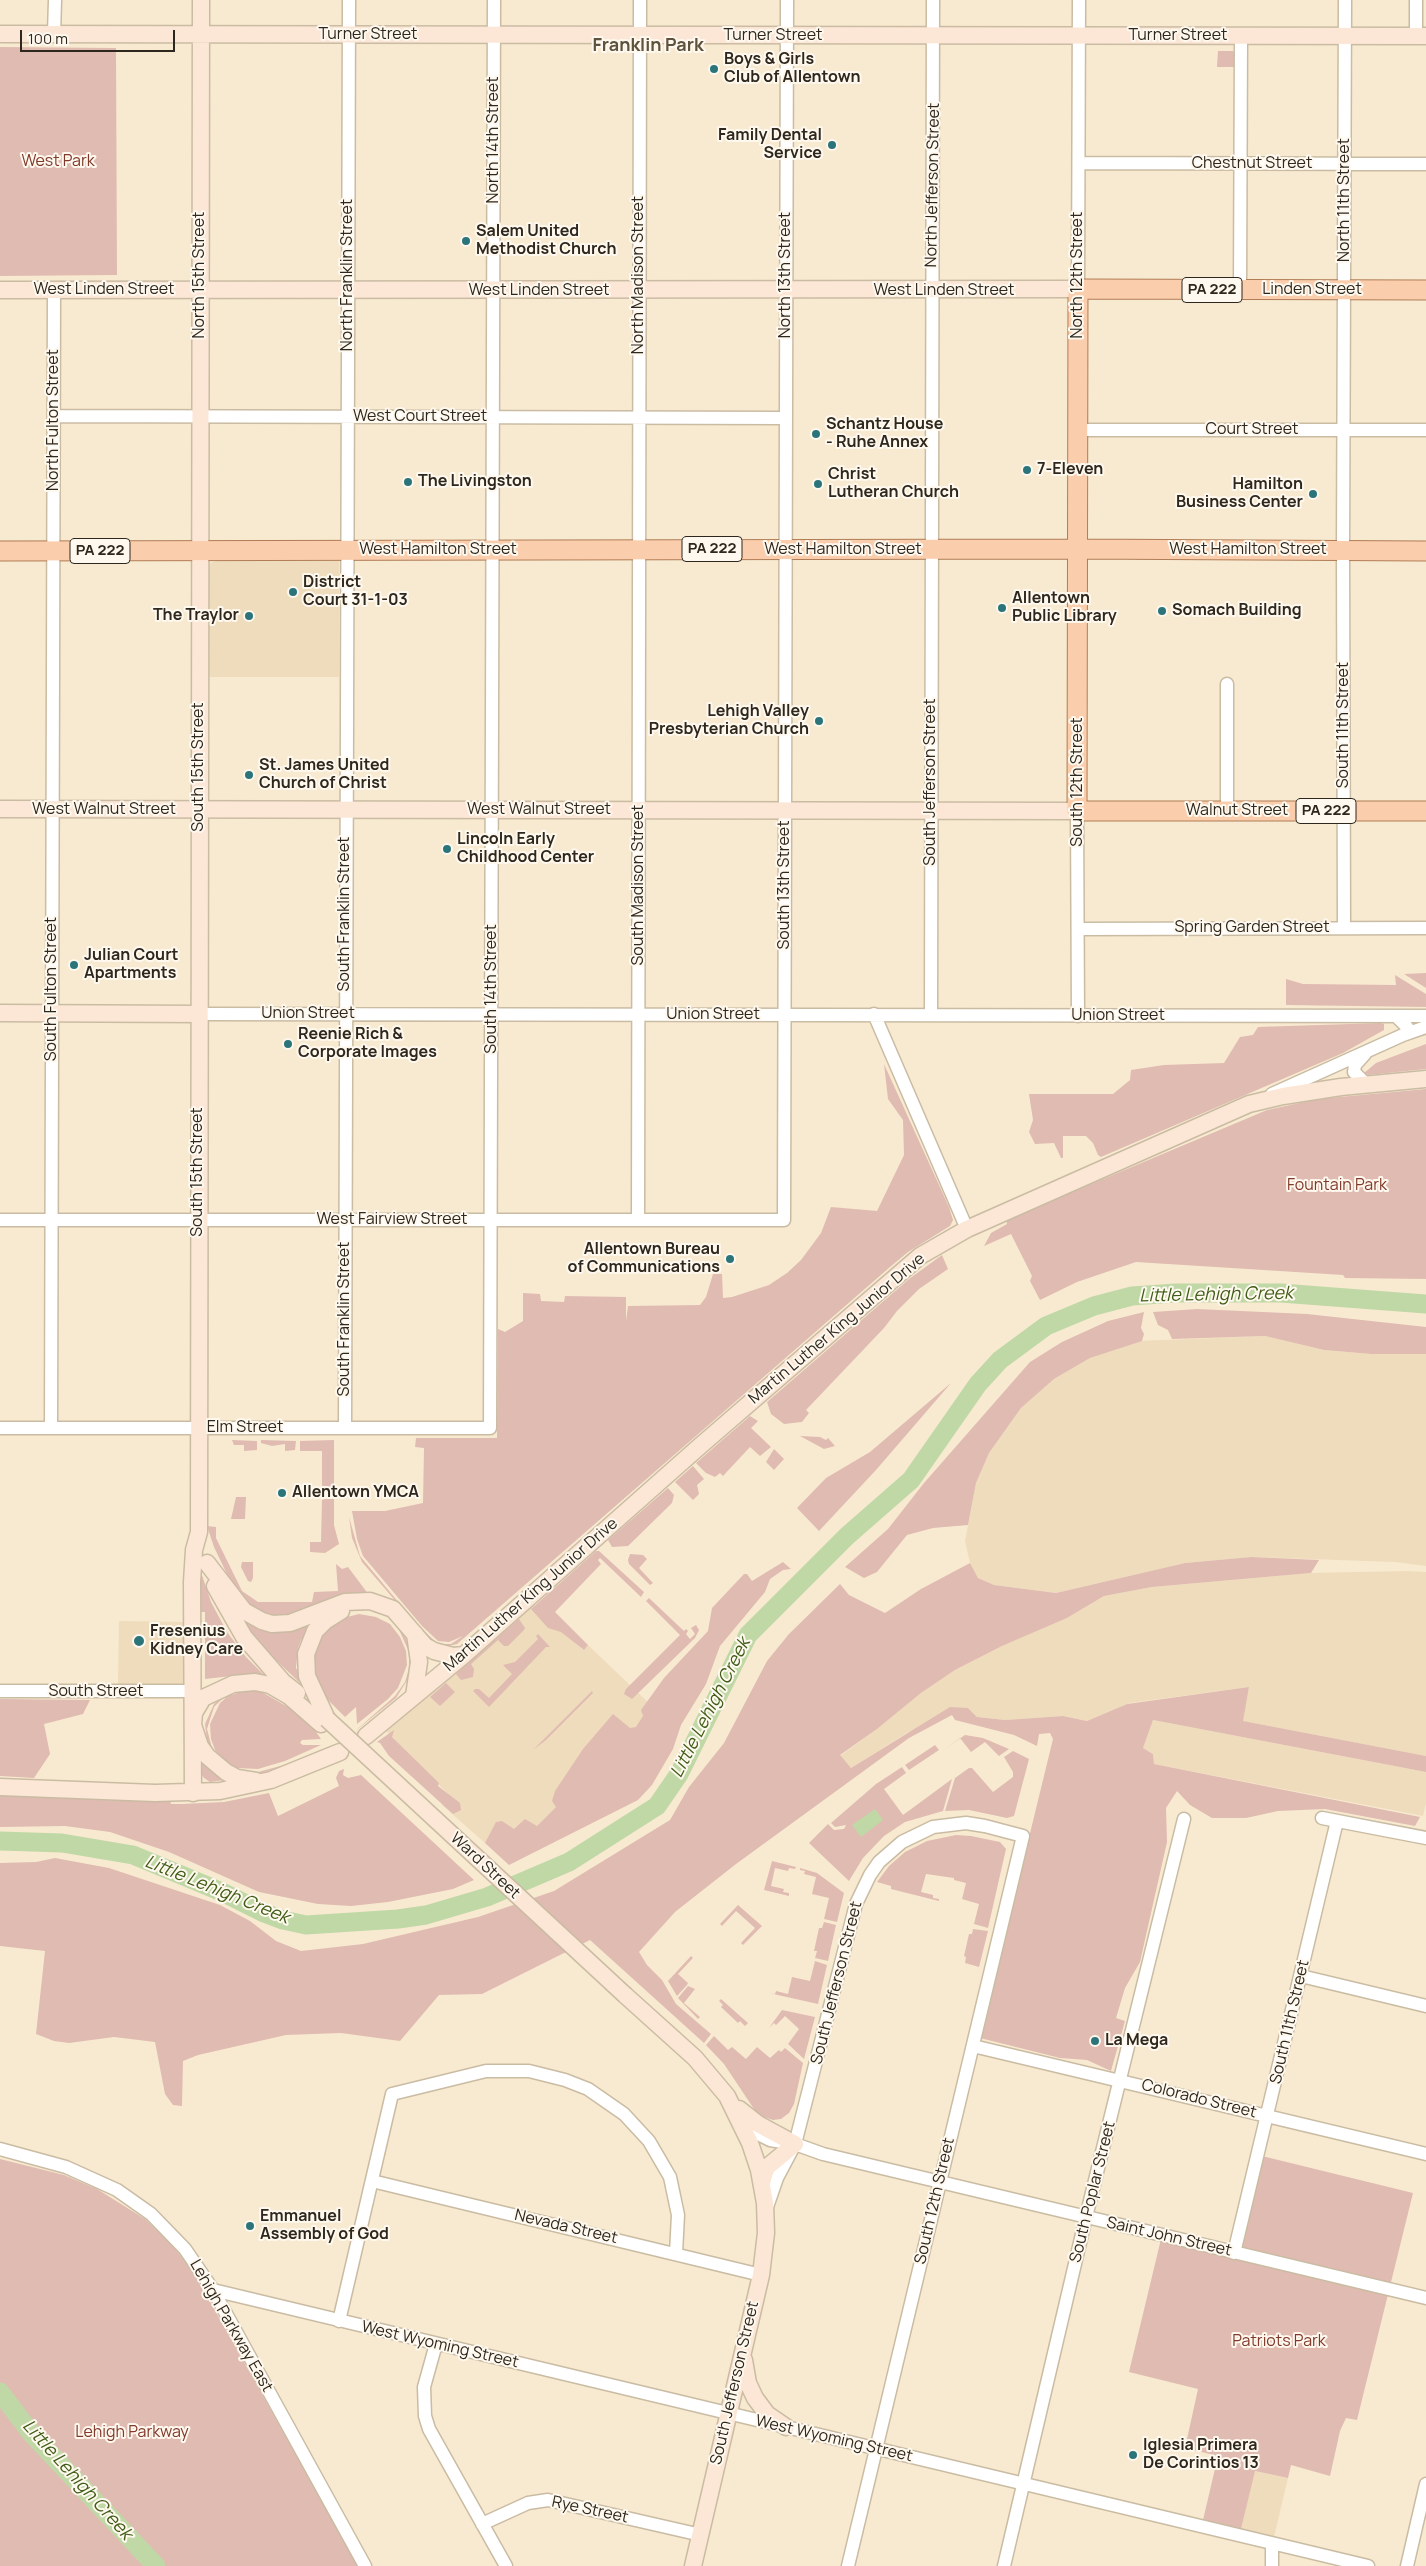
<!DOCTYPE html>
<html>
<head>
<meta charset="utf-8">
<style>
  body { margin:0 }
  #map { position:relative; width:1426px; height:2566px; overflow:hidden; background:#f8ead0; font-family:Manrope,sans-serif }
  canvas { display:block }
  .scale { position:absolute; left:20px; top:30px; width:155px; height:22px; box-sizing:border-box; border:2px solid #2d271d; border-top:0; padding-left:6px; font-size:15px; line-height:18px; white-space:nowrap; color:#2d271d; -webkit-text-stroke:4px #fef8ee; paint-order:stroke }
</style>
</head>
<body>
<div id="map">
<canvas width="1426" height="2566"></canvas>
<div class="scale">100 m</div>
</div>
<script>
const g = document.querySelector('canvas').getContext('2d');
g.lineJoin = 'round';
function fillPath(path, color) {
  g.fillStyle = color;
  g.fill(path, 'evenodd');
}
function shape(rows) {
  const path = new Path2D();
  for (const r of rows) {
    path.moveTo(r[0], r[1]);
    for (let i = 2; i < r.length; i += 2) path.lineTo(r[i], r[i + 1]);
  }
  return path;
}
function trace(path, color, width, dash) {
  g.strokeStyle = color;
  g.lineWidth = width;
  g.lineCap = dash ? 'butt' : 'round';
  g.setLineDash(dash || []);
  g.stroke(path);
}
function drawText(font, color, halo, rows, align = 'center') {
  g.font = font + ' Manrope,sans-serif';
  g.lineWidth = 4;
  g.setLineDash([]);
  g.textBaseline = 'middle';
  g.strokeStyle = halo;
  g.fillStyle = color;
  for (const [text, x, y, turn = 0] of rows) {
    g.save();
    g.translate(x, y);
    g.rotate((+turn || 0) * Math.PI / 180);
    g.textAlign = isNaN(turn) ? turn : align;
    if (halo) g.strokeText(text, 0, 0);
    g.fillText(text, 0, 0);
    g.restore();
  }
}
const built = shape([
  [216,561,339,561,339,677,208,677,207,572,210,563],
  [1265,1336,1324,1350,1371,1354,1426,1354,1426,1566,1395,1562,1251,1557,1185,1563,1056,1593,994,1585,978,1578,970,1563,965,1541,976,1483,989,1453,1021,1408,1054,1379,1090,1358,1137,1341],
  [1407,1571,1426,1572,1426,1756,1242,1721,1249,1687,1129,1703,1087,1721,1063,1716,1005,1720,977,1717,968,1708,905,1734,851,1768,840,1756,877,1729,921,1693,955,1670,1002,1646,1067,1618,1104,1596,1152,1587,1311,1573],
  [532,1603,583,1650,588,1645,652,1706,649,1739,556,1807,537,1826,514,1829,485,1843,442,1805,448,1794,386,1731],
  [119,1621,189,1622,187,1683,182,1686,118,1684],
  [1153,1720,1426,1772,1426,1803,1423,1816,1154,1764,1153,1754,1143,1748],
  [1254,2471,1288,2478,1274,2537,1241,2529]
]);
const green = shape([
  [0,47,116,48,117,275,0,276],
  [1218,51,1233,51,1236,55,1236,67,1217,67],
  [1426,973,1426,988,1404,974],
  [1395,975,1426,994,1426,1007,1286,1005,1286,979,1303,984,1396,985],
  [1381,1023,1384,1024,1384,1030,1343,1053,1101,1157,1098,1155,1093,1143,1086,1136,1063,1136,1063,1158,1061,1158,1054,1143,1035,1144,1029,1132,1033,1120,1029,1094,1113,1094,1130,1080,1131,1070,1164,1065,1224,1063,1240,1037,1253,1035,1258,1027],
  [1426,1044,1426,1069,1368,1075,1364,1073,1376,1063],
  [884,1064,949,1207,953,1220,950,1226,908,1252,890,1267,457,1644,444,1647,434,1644,407,1615,438,1644,451,1644,463,1636,449,1642,438,1641,422,1626,363,1556,357,1539,352,1511,385,1511,423,1503,424,1448,415,1447,416,1438,497,1438,498,1329,505,1332,523,1321,523,1293,540,1294,541,1301,564,1302,565,1296,626,1297,626,1321,628,1306,700,1305,706,1297,713,1274,722,1274,723,1298,732,1297,769,1285,787,1273,801,1260,821,1233,831,1207,877,1211,904,1155,903,1120,888,1099],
  [1426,1089,1426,1279,1345,1278,1343,1275,1136,1262,1077,1282,1040,1300,1030,1281,1032,1276,1011,1234,984,1246,991,1233,1007,1224,1006,1220,1267,1110,1318,1099],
  [942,1255,948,1269,919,1289,897,1311,884,1328,806,1410,809,1413,802,1422,784,1424,771,1414,767,1402,909,1279],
  [1197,1309,1307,1314,1426,1327,1426,1354,1371,1354,1324,1350,1265,1336,1172,1339,1168,1330,1158,1325,1153,1312],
  [1144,1312,1141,1328,1144,1334,1142,1341,1090,1358,1054,1379,1021,1408,989,1453,976,1483,968,1525,933,1528,907,1535,877,1572,864,1578,845,1567,888,1529,924,1483,1030,1362,1062,1342,1108,1321],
  [951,1383,876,1470,819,1531,797,1508,826,1478,870,1452],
  [750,1416,758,1421,751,1428,771,1447,760,1456,750,1447,723,1476,720,1473,715,1477,706,1473,696,1463],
  [800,1436,820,1437,826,1440,828,1438,835,1446,824,1449],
  [232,1440,257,1441,257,1450,244,1451,244,1445,234,1445],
  [261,1440,296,1441,295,1450,285,1451,285,1444,272,1446,261,1443],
  [334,1440,334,1496,322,1496,322,1451,300,1451,300,1441],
  [774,1449,784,1459,774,1470,766,1462],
  [693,1466,704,1479,697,1485,699,1494,693,1500,675,1482],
  [668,1488,674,1495,672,1503,628,1546,612,1547,608,1540],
  [236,1497,246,1497,245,1519,231,1519],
  [325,1499,334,1499,334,1525,339,1544,325,1553,310,1552,310,1542,321,1542,322,1500],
  [349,1517,360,1556,405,1610,404,1611,362,1562,352,1538],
  [207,1526,216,1527,216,1538,242,1591,258,1602,312,1602,314,1592,338,1591,336,1564,342,1569,348,1567,369,1595,286,1617,261,1616,237,1595,214,1547],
  [596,1551,599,1551,644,1592,641,1597,600,1558,598,1560,601,1564,555,1612,588,1645,584,1650,561,1632,548,1628,531,1609],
  [630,1554,643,1555,647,1559,639,1568,653,1583,650,1585,629,1564,628,1560],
  [1251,1557,1319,1560,1311,1573,1152,1587,1104,1596,1067,1618,1002,1646,955,1670,921,1693,877,1729,840,1755,851,1768,950,1707,968,1708,977,1717,1005,1720,1063,1716,1087,1721,1127,1704,1249,1687,1243,1721,1426,1756,1426,1772,1153,1720,1143,1748,1153,1754,1154,1764,1420,1817,1415,1826,1325,1809,1278,1811,1246,1818,1212,1818,1190,1805,1177,1791,1166,1808,1167,1842,1140,1962,1125,1988,1116,2018,1125,2021,1111,2071,1087,2060,1060,2058,980,2038,1053,1739,1050,1733,1039,1734,1037,1746,1014,1735,955,1720,952,1715,909,1738,736,1864,675,1912,639,1952,647,1965,662,1980,676,2004,711,2034,704,2043,590,1940,482,1994,439,1995,400,2041,341,2033,286,2035,198,2055,183,2061,182,2106,173,2105,165,2094,155,2042,114,2037,69,2043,54,2041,36,2034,45,1951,0,1946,0,1863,36,1862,55,1858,109,1868,220,1905,250,1921,276,1941,301,1951,363,1944,478,1917,554,1891,670,1820,689,1787,724,1743,767,1661,789,1634,840,1584,849,1595,885,1613,921,1589,970,1563,978,1578,994,1585,1056,1593,1185,1563],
  [242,1562,253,1562,253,1578,251,1582,248,1581,241,1567],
  [783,1562,791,1569,783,1570,770,1579,765,1592,720,1646,706,1684,681,1725,673,1749,652,1785,638,1800,509,1865,485,1843,496,1822,502,1821,514,1829,525,1819,537,1826,556,1807,552,1801,555,1791,583,1749,613,1714,630,1728,636,1727,643,1716,641,1710,664,1678,708,1631,712,1608,744,1574,747,1574,752,1581],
  [200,1569,211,1602,227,1632,246,1657,267,1678,250,1674,205,1679,205,1612,197,1612],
  [649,1598,684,1631,686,1629,688,1631,686,1634,690,1639,695,1634,691,1628,696,1625,699,1630,695,1638,632,1699,624,1694,626,1689,680,1635,646,1601],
  [321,1613,301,1640,298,1648,296,1668,302,1679,299,1682,258,1643,242,1622,243,1617,251,1622],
  [359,1614,376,1617,390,1624,400,1637,406,1651,407,1665,398,1688,388,1699,357,1724,356,1707,345,1717,329,1701,318,1684,313,1669,313,1654,319,1639,326,1628,339,1619],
  [519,1619,525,1628,524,1630,508,1646,504,1646,498,1640,471,1664,474,1669,473,1677,461,1680,456,1674],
  [397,1625,405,1637,410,1648,411,1666,408,1679,396,1698,353,1733,395,1696,405,1682,409,1669,409,1652],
  [538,1634,550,1647,546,1647,489,1707,473,1691,475,1689,479,1689,489,1698,512,1674,503,1665,515,1662,538,1639,536,1636],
  [446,1683,455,1692,440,1706,430,1697],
  [231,1690,214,1707,207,1729,213,1752,228,1767,244,1772,258,1772,284,1765,335,1744,289,1765,257,1774,239,1773,227,1768,211,1752,207,1741,205,1724,214,1704],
  [244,1691,260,1691,293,1710,314,1729,321,1739,302,1740,300,1743,303,1745,321,1745,285,1761,258,1769,237,1768,227,1763,215,1750,211,1739,210,1724,220,1703,228,1696],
  [592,1691,593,1693,546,1740,533,1750],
  [0,1699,90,1700,83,1714,44,1724,50,1754,34,1778,0,1776],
  [394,1730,392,1737,439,1783,438,1786,460,1803,461,1810,453,1814,389,1756,380,1743,377,1742],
  [965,1735,983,1738,1009,1749,999,1756,985,1742,971,1752,960,1738,943,1750],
  [935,1745,939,1750,909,1770,905,1765],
  [1013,1751,1029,1759,1014,1816,1007,1818,969,1810,945,1811,955,1778,969,1768,972,1768,993,1792,1013,1777,1013,1772,1004,1757],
  [200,1756,212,1772,224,1780,210,1782,204,1778,201,1774],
  [902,1767,906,1773,884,1789,903,1815,952,1779,943,1811,905,1822,884,1836,863,1858,849,1881,809,1843,828,1824,834,1830,844,1829,846,1825,835,1827,831,1823,876,1784],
  [344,1769,343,1775,348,1778,361,1775,474,1880,453,1889,388,1902,351,1906,318,1904,259,1892,169,1852,110,1832,65,1826,0,1827,0,1794,170,1800,171,1804,182,1804,224,1802,269,1793,278,1816,339,1786,336,1778,339,1771],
  [956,1835,971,1836,1000,1842,1006,1849,988,1928,974,1924,979,1904,962,1899,966,1883,954,1880,954,1878,926,1874,921,1892,933,1895,933,1898,939,1899,939,1901,891,1889,891,1886,877,1882,889,1866,905,1852,927,1841],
  [772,1861,796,1867,795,1869,789,1868,788,1871,775,1868,771,1886,784,1889,783,1892,789,1893,789,1896,764,1890],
  [800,1868,817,1873,844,1893,837,1922,824,1919,829,1898,812,1894,816,1877,804,1874,805,1871,800,1870],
  [738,1905,762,1926,743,1945,741,1943,755,1928,736,1911,722,1926,720,1924],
  [824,1922,836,1925,828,1961,815,1958,817,1951,814,1951,819,1928,822,1928],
  [973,1929,988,1931,979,1967,965,1963,966,1957,964,1956,969,1934,972,1934],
  [691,1956,693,1958,678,1974,688,1983,687,1985,677,1996,668,1981],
  [815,1961,827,1965,818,2004,769,1993,775,1994,776,1991,788,1994,792,1977,810,1981],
  [688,1986,695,1989,684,2003,700,2017,698,2019,678,1998],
  [721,1999,748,2023,745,2026,740,2021,738,2023,721,2007,723,2005,719,2001],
  [782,2010,815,2017,804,2059,788,2044,799,2029,785,2016,776,2025,774,2023,769,2028],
  [714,2036,728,2050,732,2047,746,2059,757,2047,770,2058,779,2050,781,2052,785,2048,803,2063,794,2104,789,2113,781,2119,773,2120,758,2115,724,2064,706,2045],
  [1262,2156,1413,2193,1357,2420,1346,2418,1340,2431,1330,2476,1291,2465,1288,2478,1255,2471,1241,2529,1203,2520,1218,2456,1185,2448,1198,2389,1129,2372,1161,2239,1236,2258],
  [0,2159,64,2175,97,2189,145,2219,169,2242,186,2262,207,2296,358,2566,0,2566]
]);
const water = shape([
  [875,1809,883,1820,861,1837,852,1825]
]);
const river = shape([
  [0,1841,62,1843,133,1855,222,1892,262,1912,283,1920,306,1925,398,1919,426,1915,487,1897,569,1862,657,1806,679,1774,748,1635,847,1536,911,1480,978,1384,1000,1360,1046,1326,1094,1306,1132,1296,1176,1293,1281,1293,1426,1304],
  [0,2392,31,2433,156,2566]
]);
const street = shape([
  [1416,0,1416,36],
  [54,34,55,0],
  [1079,163,1426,164],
  [1078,289,1079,0],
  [1240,290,1241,36],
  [55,416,785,418],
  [1078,430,1426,430],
  [1227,684,1227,811],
  [1077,811,1078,1016],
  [1344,928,1343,551,1345,0],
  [1078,929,1426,928],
  [199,1014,1426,1016],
  [874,1014,967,1229],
  [931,1015,933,0],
  [1403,1035,1426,1027],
  [1365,1054,1355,1065,1354,1072,1366,1084],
  [1272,1094,1403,1035,1407,1032,1407,1027,1397,1017],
  [0,1220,784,1220,787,0],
  [638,1220,640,0],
  [0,1428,490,1428,494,0],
  [51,1428,54,290],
  [345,1428,349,0],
  [0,1691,193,1691],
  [1322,1818,1426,1838],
  [1301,1976,1426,2006],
  [973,2046,1426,2154],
  [744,2127,770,2140,795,2144,823,2154,1426,2298],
  [0,2149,66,2167,117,2190,151,2214,185,2249,213,2290,365,2566],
  [372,2181,761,2275],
  [767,2207,777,2178,795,2144,856,1904,870,1875,879,1862,902,1842,933,1827,966,1823,985,1826,1023,1836,848,2566],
  [1234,2253,1337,1821],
  [213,2290,1368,2566],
  [339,2321,392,2094,486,2071,529,2071,565,2080,588,2089,624,2114,649,2141,670,2177,678,2215,676,2253],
  [436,2344,424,2387,425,2416,429,2429,506,2566],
  [482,2524,528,2503,548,2500,701,2535],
  [1272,2543,1272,2566],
  [1004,2566,1086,2217,1184,1819],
  [1407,2566,1426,2484]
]);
const secondary = shape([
  [0,34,1426,36],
  [0,290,1078,289],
  [0,809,1077,811],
  [0,1013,199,1014],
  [207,1563,244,1611,262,1621,272,1624,290,1623,345,1602,370,1601,393,1609,425,1646,434,1651,453,1656,464,1655],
  [215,1586,244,1637,283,1682,297,1693],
  [414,1696,419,1662,415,1634],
  [327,1719,307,1676,306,1654,315,1631,325,1621,341,1611],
  [366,1736,464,1655,700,1446,920,1256,967,1229,1249,1104,1283,1096,1341,1087,1426,1079],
  [256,1781,237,1778,226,1772,207,1756,200,1746,193,1725,194,1713,203,1698,233,1684,255,1682,270,1685,289,1696,321,1724],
  [0,1787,155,1793,220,1791,271,1780,340,1752],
  [193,1793,192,1582,194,1550,199,1532,201,0],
  [625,1995,695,2058,727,2096,750,2143,759,2170,765,2203,766,2233,761,2275,693,2566],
  [739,2109,758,2124,795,2144,766,2168,762,2183],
  [744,2360,748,2383,755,2398,767,2414,786,2427]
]);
const primary = shape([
  [1426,290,1078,289,1077,811,1426,811],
  [0,551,1078,549,1426,551]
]);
const secondaryBridge = shape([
  [327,1719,625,1995]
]);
const markers = [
  [714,69,5,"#2b747a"],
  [832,145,5,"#2b747a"],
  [466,241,5,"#2b747a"],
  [816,434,5,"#2b747a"],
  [1027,470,5,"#2b747a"],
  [408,482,5,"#2b747a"],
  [818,484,5,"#2b747a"],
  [1313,494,5,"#2b747a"],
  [293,592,5,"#2b747a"],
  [1002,608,5,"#2b747a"],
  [1162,611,5,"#2b747a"],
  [249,616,5,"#2b747a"],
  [819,721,5,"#2b747a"],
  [249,775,5,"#2b747a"],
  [447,849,5,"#2b747a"],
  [74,965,5,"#2b747a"],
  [288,1044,5,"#2b747a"],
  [730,1259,5,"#2b747a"],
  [282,1493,5,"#2b747a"],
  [139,1641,6,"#2b747a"],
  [1095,2041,5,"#2b747a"],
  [250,2226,5,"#2b747a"],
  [1133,2455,5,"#2b747a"]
];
const shields = [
  [1212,290,60],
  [712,549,60],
  [100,551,60],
  [1326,811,60]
];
const shieldNames = [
  ["PA 222",1212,290],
  ["PA 222",712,549],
  ["PA 222",100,551],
  ["PA 222",1326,811]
];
const streetNames = [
  ["Turner Street",368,35],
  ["Turner Street",773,36],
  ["Turner Street",1178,36],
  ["North 14th Street",494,140,-90],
  ["Chestnut Street",1252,164],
  ["North Jefferson Street",933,185,-89],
  ["North 11th Street",1345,200,-90],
  ["North 15th Street",200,275,-90],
  ["North Franklin Street",348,275,-90],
  ["North Madison Street",639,275,-90],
  ["North 13th Street",786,275,-90],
  ["North 12th Street",1078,275,-90],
  ["West Linden Street",104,290],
  ["Linden Street",1312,290],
  ["West Linden Street",539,291],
  ["West Linden Street",944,291],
  ["West Court Street",420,417],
  ["North Fulton Street",54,420,-90],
  ["Court Street",1252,430],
  ["West Hamilton Street",438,550],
  ["West Hamilton Street",843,550],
  ["West Hamilton Street",1248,550],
  ["South 11th Street",1344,725,-90],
  ["South 15th Street",199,767,-90],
  ["South Jefferson Street",931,782,-90],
  ["South 12th Street",1078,782,-90],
  ["West Walnut Street",104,810],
  ["West Walnut Street",539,810],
  ["Walnut Street",1237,811],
  ["South Madison Street",639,885,-90],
  ["South 13th Street",785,885,-90],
  ["South Franklin Street",345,914,-90],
  ["Spring Garden Street",1252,928],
  ["South Fulton Street",52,989,-90],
  ["South 14th Street",492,989,-90],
  ["Union Street",308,1014],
  ["Union Street",713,1015],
  ["Union Street",1118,1016],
  ["South 15th Street",198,1172,-90],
  ["West Fairview Street",392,1220],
  ["South Franklin Street",345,1319,-90],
  ["Martin Luther King Junior Drive",837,1329,-40],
  ["Elm Street",245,1428],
  ["Martin Luther King Junior Drive",531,1595,-41],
  ["South Street",96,1692],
  ["Ward Street",485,1866,43],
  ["South Jefferson Street",837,1983,-76],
  ["South 11th Street",1290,2022,-77],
  ["Colorado Street",1199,2099,14],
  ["South Poplar Street",1093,2192,-76],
  ["South 12th Street",935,2201,-77],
  ["Nevada Street",566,2227,13],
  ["Saint John Street",1169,2237,13],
  ["Lehigh Parkway East",231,2326,60],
  ["West Wyoming Street",440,2345,13],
  ["South Jefferson Street",735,2383,-77],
  ["West Wyoming Street",834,2439,13],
  ["Rye Street",590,2510,12]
];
const poiNames = [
  ["Boys & Girls",724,60],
  ["Club of Allentown",724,78],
  ["Family Dental",822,136,"right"],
  ["Service",822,154,"right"],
  ["Salem United",476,232],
  ["Methodist Church",476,250],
  ["Schantz House",826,425],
  ["- Ruhe Annex",826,443],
  ["7-Eleven",1037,470],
  ["Christ",828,475],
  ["Lutheran Church",828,493],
  ["The Livingston",418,482],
  ["Hamilton",1303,485,"right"],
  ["Business Center",1303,503,"right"],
  ["District",303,583],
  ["Court 31-1-03",303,601],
  ["Allentown",1012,599],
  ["Public Library",1012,617],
  ["Somach Building",1172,611],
  ["The Traylor",239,616,"right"],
  ["Lehigh Valley",809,712,"right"],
  ["Presbyterian Church",809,730,"right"],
  ["St. James United",259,766],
  ["Church of Christ",259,784],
  ["Lincoln Early",457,840],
  ["Childhood Center",457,858],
  ["Julian Court",84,956],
  ["Apartments",84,974],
  ["Reenie Rich &",298,1035],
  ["Corporate Images",298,1053],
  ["Allentown Bureau",720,1250,"right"],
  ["of Communications",720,1268,"right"],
  ["Allentown YMCA",292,1493],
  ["Fresenius",150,1632],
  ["Kidney Care",150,1650],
  ["La Mega",1105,2041],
  ["Emmanuel",260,2217],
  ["Assembly of God",260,2235],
  ["Iglesia Primera",1143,2446],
  ["De Corintios 13",1143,2464]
];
const parkNames = [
  ["West Park",58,162],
  ["Fountain Park",1337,1186],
  ["Patriots Park",1279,2342],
  ["Lehigh Parkway",132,2433]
];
const neighbourhoodNames = [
  ["Franklin Park",648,46]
];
const waterNames = [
  ["Little Lehigh Creek",1216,1295,-1],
  ["Little Lehigh Creek",711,1708,-63],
  ["Little Lehigh Creek",217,1890,22],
  ["Little Lehigh Creek",77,2480,48]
];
fillPath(built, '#efdcbc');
fillPath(green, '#e0bbb2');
fillPath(water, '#bfd8a6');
trace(river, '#bfd8a6', 19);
trace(street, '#cabca3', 15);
trace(secondary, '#cabca3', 19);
trace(primary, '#b07d56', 21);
trace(street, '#fff', 12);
trace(secondary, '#fce6d6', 16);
trace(primary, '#facdac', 19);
trace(secondaryBridge, '#cabca3', 19, []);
trace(secondaryBridge, '#fce6d6', 16);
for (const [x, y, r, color] of markers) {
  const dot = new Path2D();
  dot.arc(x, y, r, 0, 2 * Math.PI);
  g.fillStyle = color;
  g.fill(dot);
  trace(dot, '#fef8ee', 2);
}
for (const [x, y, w] of shields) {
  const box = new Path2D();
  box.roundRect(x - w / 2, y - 12.5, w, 25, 4);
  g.fillStyle = '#fef8ee';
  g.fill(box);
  trace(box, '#2d271d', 1);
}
drawText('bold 15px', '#2d271d', null, shieldNames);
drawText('16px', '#2d271d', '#fef8ee', streetNames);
drawText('bold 16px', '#2d271d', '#fef8ee', poiNames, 'left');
drawText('16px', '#81392b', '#fef8ee', parkNames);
drawText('bold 18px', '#5e523c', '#fef8ee', neighbourhoodNames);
drawText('italic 18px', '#3f5d17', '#fef8ee', waterNames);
</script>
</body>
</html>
